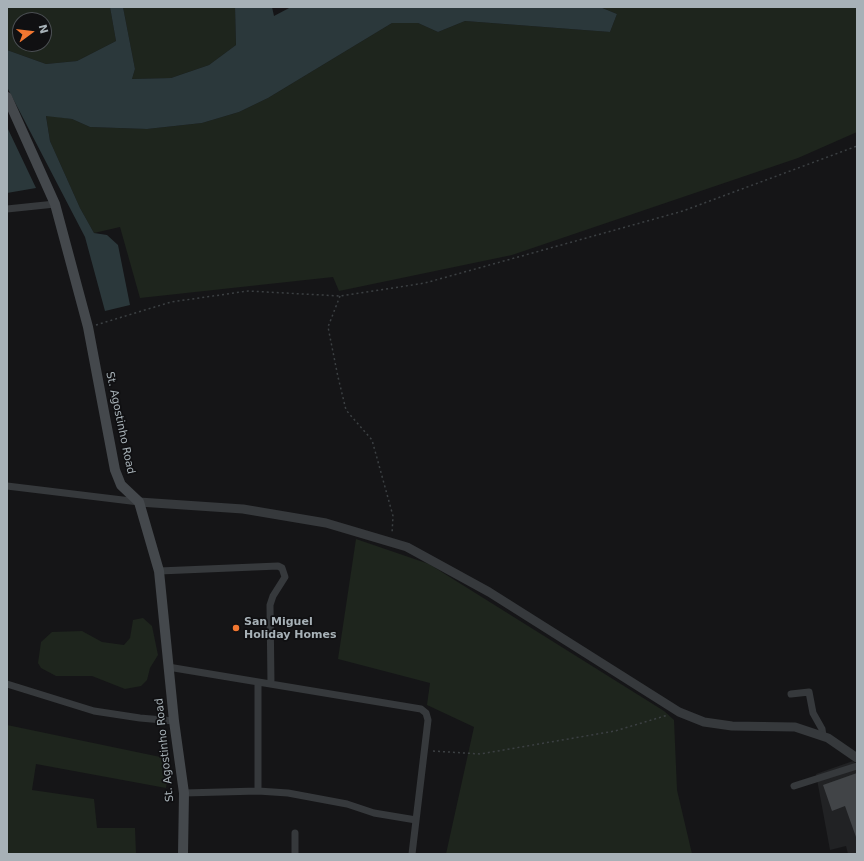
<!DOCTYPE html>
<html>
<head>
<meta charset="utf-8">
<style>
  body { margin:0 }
  #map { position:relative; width:864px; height:861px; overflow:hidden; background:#151517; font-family:"DejaVu Sans",sans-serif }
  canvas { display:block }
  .frame { position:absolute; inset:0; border:8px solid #a7b1b7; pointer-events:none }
  .north { position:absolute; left:12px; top:12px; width:40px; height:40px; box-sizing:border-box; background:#101012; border:1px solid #4c5054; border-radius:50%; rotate:75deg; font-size:11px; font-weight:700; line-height:16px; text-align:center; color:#a7b1b7 }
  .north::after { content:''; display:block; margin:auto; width:14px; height:18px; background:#f27731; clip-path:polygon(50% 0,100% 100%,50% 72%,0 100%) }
</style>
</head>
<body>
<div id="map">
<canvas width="864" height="861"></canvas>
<div class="frame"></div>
<div class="north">N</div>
</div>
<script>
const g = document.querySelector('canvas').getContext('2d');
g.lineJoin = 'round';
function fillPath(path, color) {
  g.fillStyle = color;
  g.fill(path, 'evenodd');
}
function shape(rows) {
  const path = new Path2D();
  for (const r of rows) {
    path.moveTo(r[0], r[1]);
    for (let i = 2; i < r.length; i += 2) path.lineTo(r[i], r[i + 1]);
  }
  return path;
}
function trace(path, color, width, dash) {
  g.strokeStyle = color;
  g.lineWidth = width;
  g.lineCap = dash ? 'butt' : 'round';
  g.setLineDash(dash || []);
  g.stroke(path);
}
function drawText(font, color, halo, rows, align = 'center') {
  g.font = font + ' "DejaVu Sans",sans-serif';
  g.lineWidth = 3.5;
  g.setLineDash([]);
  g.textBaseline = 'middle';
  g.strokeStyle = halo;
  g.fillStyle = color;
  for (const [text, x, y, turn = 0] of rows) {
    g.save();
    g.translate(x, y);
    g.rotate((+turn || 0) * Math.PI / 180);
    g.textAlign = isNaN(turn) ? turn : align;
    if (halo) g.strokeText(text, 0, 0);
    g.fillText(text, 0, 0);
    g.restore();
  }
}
const built = shape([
  [853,761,857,764,857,854,848,854,846,846,830,850,816,774]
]);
const green = shape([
  [7,7,110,7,116,41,77,61,46,64,7,50],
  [20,20,44,20,44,44,20,44],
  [123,7,235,7,236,45,209,65,171,78,132,79,135,69],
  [600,7,857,7,857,132,798,158,512,255,339,291,333,277,140,298,120,227,94,233,80,208,50,141,46,115,72,119,90,127,147,129,202,123,239,112,268,98,392,23,418,23,438,32,465,21,610,32,617,14],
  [356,539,429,564,664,711,674,720,677,790,692,854,446,854,474,727,427,705,430,683,338,659],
  [143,618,152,626,158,655,150,668,147,680,141,686,125,689,92,676,56,676,41,668,38,663,41,642,52,632,82,631,102,642,124,645,130,638,133,620],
  [7,725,170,759,166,788,36,764,32,790,94,799,97,828,135,828,136,854,7,854]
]);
const water = shape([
  [110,7,123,7,135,69,132,79,171,78,209,65,236,45,235,7,272,7,274,16,291,7,600,7,617,14,610,32,465,21,438,32,418,23,392,23,268,98,239,112,202,123,147,129,90,127,72,119,46,116,50,141,80,208,94,233,107,235,118,245,130,305,105,311,85,237,7,87,7,50,46,64,77,61,116,41],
  [7,127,36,188,7,193]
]);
const building = shape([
  [857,773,857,837,856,837,845,806,832,811,823,785]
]);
const path = shape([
  [340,296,328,327,338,377,346,410,372,440,393,516,392,534],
  [96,325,171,302,248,291,340,296,425,283,683,211,857,146],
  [433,751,480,754,615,731,668,715]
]);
const minor = shape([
  [7,209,55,204],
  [7,486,139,502],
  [159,571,278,566,282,568,285,577,273,596,270,605,271,684],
  [168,667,421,709,426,713,428,720,412,854],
  [258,682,258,791],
  [7,684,94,711,140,718,174,721],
  [791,694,809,692,813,713,822,729,823,736],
  [794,786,857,766],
  [184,793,258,791,288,793,347,804,374,813,416,820],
  [295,833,295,854]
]);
const tertiary = shape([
  [139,502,243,509,326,523,407,547,489,592,679,712,704,722,732,726,795,727,828,738,857,758]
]);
const secondary = shape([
  [7,97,55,204,88,327,115,470,121,485,139,502,159,571,174,721,184,793,183,854]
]);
const markers = [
  [236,628,4,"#f27731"]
];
const streetNames = [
  ["St. Agostinho Road",120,423,78],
  ["St. Agostinho Road",165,750,-96]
];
const poiNames = [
  ["San Miguel",244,622],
  ["Holiday Homes",244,635]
];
fillPath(built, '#212224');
fillPath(green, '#1e251d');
fillPath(water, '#2b383b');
fillPath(building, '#414447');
trace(path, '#3c4043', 1.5, [2, 3]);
trace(minor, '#36393c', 7);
trace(tertiary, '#36393c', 9);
trace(secondary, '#44484c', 10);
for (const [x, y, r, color] of markers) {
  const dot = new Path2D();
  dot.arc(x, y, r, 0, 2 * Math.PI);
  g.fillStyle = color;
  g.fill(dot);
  trace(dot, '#101012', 1.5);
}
drawText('11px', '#a7b1b7', '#101012', streetNames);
drawText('bold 11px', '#a7b1b7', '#101012', poiNames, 'left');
</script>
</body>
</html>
